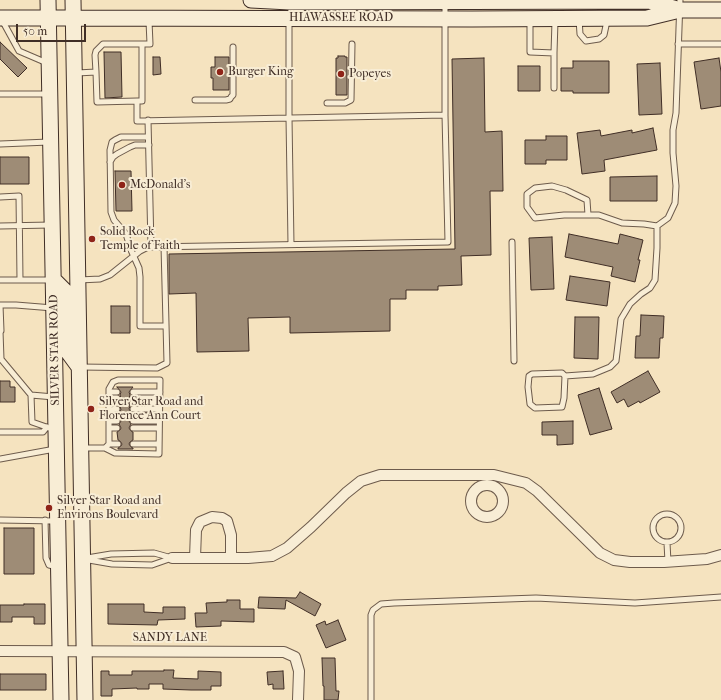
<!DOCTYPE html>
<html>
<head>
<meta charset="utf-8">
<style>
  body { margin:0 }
  #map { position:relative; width:721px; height:700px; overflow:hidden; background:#f5e3bf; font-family:"IM FELL French Canon",serif }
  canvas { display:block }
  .scale { position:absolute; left:16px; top:24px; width:70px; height:18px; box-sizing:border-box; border:2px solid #402e26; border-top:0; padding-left:5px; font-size:12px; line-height:14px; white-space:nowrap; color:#402e26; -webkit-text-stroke:3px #f8edd5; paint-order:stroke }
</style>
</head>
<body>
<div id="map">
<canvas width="721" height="700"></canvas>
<div class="scale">50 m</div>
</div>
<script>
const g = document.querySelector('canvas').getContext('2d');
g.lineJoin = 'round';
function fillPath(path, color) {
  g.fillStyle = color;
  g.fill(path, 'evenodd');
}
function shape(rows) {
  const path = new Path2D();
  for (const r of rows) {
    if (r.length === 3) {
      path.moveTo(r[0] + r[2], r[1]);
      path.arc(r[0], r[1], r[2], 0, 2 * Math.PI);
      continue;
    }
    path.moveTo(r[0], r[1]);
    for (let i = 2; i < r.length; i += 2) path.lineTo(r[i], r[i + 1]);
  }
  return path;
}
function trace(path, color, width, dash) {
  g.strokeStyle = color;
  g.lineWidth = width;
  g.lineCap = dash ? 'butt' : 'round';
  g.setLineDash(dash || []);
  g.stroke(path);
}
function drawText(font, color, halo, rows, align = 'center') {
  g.font = font + ' "IM FELL French Canon",serif';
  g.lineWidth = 4;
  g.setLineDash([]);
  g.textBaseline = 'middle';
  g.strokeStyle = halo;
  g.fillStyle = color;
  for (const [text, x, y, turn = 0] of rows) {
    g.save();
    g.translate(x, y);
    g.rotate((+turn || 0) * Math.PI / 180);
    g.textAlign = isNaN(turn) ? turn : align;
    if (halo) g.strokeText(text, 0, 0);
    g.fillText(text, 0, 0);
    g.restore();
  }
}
const building = shape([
  [0,42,27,68,18,77,0,59,0,42],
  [104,52,121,52,122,97,105,98,104,52],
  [338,56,345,56,345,57,347,57,347,95,336,95,336,58,338,58,338,56],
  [153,57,160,57,161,74,153,75,153,57],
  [215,57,229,57,229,90,213,90,213,78,211,78,211,67,215,67,215,57],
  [484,58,485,132,502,131,503,191,490,191,491,255,461,256,462,285,438,286,438,290,406,290,406,299,390,299,390,331,290,333,290,317,248,318,249,351,197,352,196,293,169,294,169,254,455,249,452,59,484,58],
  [719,58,721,72,721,106,701,109,694,62,719,58],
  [573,61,609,61,609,93,573,93,573,91,561,91,561,68,573,68,573,61],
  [660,63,662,114,639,115,637,64,660,63],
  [518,66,540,66,540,91,518,91,518,66],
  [653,128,657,150,604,160,605,171,582,174,577,133,600,130,601,136,632,130,632,133,653,128],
  [546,136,567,136,567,160,546,160,546,164,525,164,525,140,546,140,546,136],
  [0,157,29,157,29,184,0,184,0,157],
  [115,171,131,171,132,211,116,211,115,171],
  [657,176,657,201,610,201,610,177,657,176],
  [569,234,618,244,620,234,643,240,638,260,640,260,635,282,611,276,613,267,565,257,569,234],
  [552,237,554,289,531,290,529,238,552,237],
  [570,276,610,282,607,306,566,300,570,276],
  [111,306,130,306,130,333,111,333,111,306],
  [641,315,664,316,663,338,660,338,659,358,635,358,636,336,640,336,641,315],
  [575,317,599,317,598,359,574,358,575,317],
  [648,371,660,392,640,403,639,401,628,407,624,399,617,403,611,392,648,371],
  [0,381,10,381,10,387,15,387,15,402,0,402,0,381],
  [117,387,133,387,129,392,130,395,129,398,130,400,129,403,130,406,129,409,131,412,129,416,130,418,129,421,131,424,129,428,131,431,133,432,133,440,130,442,129,444,131,447,133,448,133,449,118,449,118,448,121,446,122,444,120,441,118,440,117,432,120,430,121,428,119,424,121,421,121,416,117,413,121,410,120,406,121,403,120,400,121,398,120,395,121,392,117,387],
  [599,388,612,429,590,435,578,395,599,388],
  [573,421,573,444,557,445,557,435,542,435,542,422,573,421],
  [4,528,34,528,34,574,4,574,4,528],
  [300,592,321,604,315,616,286,600,285,609,258,608,259,597,296,598,300,592],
  [227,600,240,600,240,609,254,609,254,622,221,621,221,626,196,627,195,613,207,613,206,603,227,602,227,600],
  [24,604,45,604,45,624,34,624,34,617,12,617,12,622,0,622,0,605,24,605,24,604],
  [108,604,144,604,144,612,163,613,163,607,185,607,185,619,158,620,157,625,108,624,108,604],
  [338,620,346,640,326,648,316,625,325,621,326,625,338,620],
  [322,658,335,658,336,691,339,691,338,700,324,700,324,686,323,686,322,658],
  [164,670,174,670,173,678,198,679,198,671,221,672,221,686,211,686,211,690,191,690,163,689,163,684,149,684,149,689,137,689,137,688,112,689,112,696,101,696,101,671,109,671,109,675,132,675,132,671,164,671,164,670],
  [283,671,284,689,273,689,273,684,268,685,267,672,283,671],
  [0,674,46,674,46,690,0,690,0,674]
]);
const lane = shape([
  [289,19,289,118,291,244],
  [530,19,530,52,554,53,555,21],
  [579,19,580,34,586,41,599,39,604,35,607,21],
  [2,20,19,51,47,63],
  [678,44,721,44],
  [96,72,97,102,137,101,137,121,445,115],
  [77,73,96,72,95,55,96,51,103,44,150,44,149,21],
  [554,88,554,53],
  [0,94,49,94],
  [195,100,226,100,230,99,231,97,233,95,233,47],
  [137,101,142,101,142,44],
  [327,103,345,103,351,100,352,44],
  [148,120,151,246],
  [148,137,121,137,115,140,112,142,110,150,111,212,114,220,126,234,131,250,139,268,140,277,140,326,166,326],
  [0,144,49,142],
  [110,162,113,157,117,154,130,147,135,145,149,145],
  [0,197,19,196,20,280],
  [588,215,587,200,566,190,552,186,535,188,527,194,527,207,535,218,564,215,599,215,622,223,644,224,657,226,668,218,675,203,676,186,673,153,673,130,676,113,680,0],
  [0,226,51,225],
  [512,242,514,361],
  [0,280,53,280],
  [79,280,100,279,110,275,140,251,148,247,448,242,445,115,445,2],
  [0,305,16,305,53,308],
  [0,305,1,331],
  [0,331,1,359],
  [0,359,1,359,31,395,54,397],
  [80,367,157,368,167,363,164,246],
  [565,376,564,398,562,407,535,408,530,404,528,387,529,376,532,374,562,373,565,376,593,374,610,367,616,361,621,319,630,304,641,294,650,288,655,280,657,248,657,226],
  [109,392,117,392],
  [133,392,160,392],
  [31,395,32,422,55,430],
  [109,398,117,398],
  [133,398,160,398],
  [109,403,117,403],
  [133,403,159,403],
  [133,409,159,409],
  [110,410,117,409],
  [110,416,117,417],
  [133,416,159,416],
  [110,421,117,421],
  [133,421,159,421],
  [110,428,117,428],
  [133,428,159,428],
  [0,432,43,432,47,427],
  [109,444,118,444],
  [133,444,159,444],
  [82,448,105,448,109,444,109,389,113,382,118,380,160,380,159,454,115,453,105,448],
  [0,459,55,449],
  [667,528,14],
  [0,520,57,521],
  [45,520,46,558,49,565,58,567],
  [667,543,668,562],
  [87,558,111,554,154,553,172,558],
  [83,559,112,564,152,565,172,558],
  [371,700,371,615,373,610,381,604,394,603,536,598,635,603,721,597]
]);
const street = shape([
  [487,501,16],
  [172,558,248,558,272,556,287,548,311,527,346,493,361,481,380,475,494,475,526,483,537,491,600,553,614,560,630,562,664,562,707,559,721,555],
  [195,558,196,530,200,522,212,517,222,518,227,521,231,535,231,558],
  [0,651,284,652,295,657,299,671,298,700]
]);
const secondary = shape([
  [48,0,61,700],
  [73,0,85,700],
  [251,0,290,2,649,1,677,9],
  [0,18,73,18,472,19,647,18,680,10,721,10],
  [54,280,65,291,67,295,68,352,79,367]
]);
const markers = [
  [220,72,4,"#8f2418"],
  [341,74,4,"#8f2418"],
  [122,185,4,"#8f2418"],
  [92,239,4,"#8f2418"],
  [91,409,4,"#8f2418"],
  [49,508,4,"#8f2418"]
];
const streetNames = [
  ["HIAWASSEE ROAD",341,18],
  ["SILVER STAR ROAD",55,350,-91],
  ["SANDY LANE",170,638]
];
const poiNames = [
  ["Burger King",228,72],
  ["Popeyes",349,74],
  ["McDonald's",130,185],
  ["Solid Rock",100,232],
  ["Temple of Faith",100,246],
  ["Silver Star Road and",99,402],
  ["Florence Ann Court",99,416],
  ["Silver Star Road and",57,501],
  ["Environs Boulevard",57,515]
];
fillPath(building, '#9e8c76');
trace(building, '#402e26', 1);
trace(lane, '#6d5b4c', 7);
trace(street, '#6d5b4c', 12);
trace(secondary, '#402e26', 17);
trace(lane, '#f8edd5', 5);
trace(street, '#f8edd5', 10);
trace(secondary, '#f8edd5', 15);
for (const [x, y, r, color] of markers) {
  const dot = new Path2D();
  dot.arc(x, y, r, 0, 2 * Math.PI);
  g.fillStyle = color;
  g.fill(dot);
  trace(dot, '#f8edd5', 1.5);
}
drawText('12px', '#402e26', '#f8edd5', streetNames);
drawText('12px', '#402e26', '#f8edd5', poiNames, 'left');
</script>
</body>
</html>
